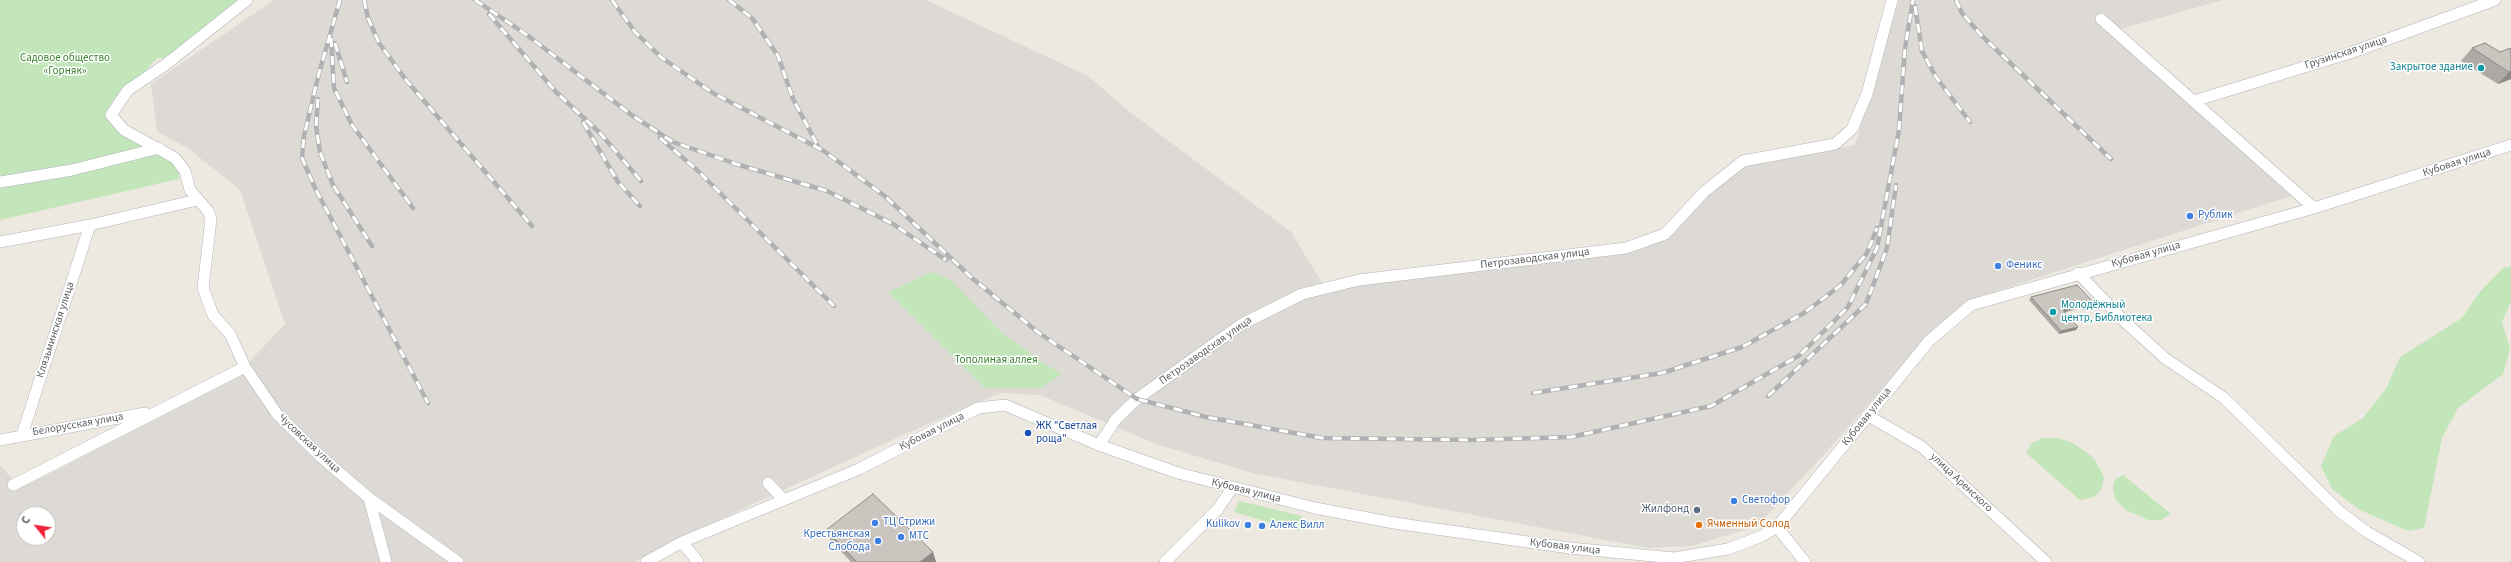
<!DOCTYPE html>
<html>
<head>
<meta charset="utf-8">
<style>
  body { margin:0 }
  #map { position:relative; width:2511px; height:562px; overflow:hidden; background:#ede8e0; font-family:"Source Sans 3",sans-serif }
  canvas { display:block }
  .north { position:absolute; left:16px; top:506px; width:40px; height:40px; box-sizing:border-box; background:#fff; border:1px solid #bdbfc0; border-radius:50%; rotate:300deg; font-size:11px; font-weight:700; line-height:16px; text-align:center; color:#595f62 }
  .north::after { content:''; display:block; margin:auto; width:14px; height:18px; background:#f12137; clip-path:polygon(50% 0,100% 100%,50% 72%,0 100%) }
</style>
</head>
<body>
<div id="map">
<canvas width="2511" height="562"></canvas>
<div class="north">С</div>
</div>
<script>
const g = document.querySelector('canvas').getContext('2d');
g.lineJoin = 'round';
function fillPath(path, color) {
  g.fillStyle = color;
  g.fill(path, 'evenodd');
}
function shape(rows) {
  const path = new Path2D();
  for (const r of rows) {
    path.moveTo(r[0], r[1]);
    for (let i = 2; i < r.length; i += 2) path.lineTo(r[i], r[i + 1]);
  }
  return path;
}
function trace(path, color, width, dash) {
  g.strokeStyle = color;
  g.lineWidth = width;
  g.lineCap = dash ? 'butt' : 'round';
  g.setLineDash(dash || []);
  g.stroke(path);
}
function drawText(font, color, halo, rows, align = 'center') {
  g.font = font + ' "Source Sans 3",sans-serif';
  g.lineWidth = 3;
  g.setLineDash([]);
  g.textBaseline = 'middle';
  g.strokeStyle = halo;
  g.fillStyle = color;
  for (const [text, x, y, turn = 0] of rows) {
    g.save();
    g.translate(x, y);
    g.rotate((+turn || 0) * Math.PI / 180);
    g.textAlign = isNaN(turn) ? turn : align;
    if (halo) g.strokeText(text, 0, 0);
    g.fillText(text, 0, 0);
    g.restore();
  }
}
const industrial = shape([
  [274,0,926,0,1088,76,1126,109,1291,232,1327,291,1357,284,1628,251,1668,235,1710,193,1747,163,1855,145,1899,0,2223,0,2110,32,2291,196,1972,299,1936,327,1829,449,1757,526,1692,546,1648,548,1252,473,1159,445,1040,395,1000,393,901,436,672,541,634,562,0,562,0,465,18,486,31,483,231,381,285,324,240,190,189,149,157,131,151,84],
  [24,514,48,514,48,538,24,538]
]);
const green = shape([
  [0,0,247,0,172,59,157,58,117,103,111,115,174,163,179,171,179,179,0,220],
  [2511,266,2511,302,2502,322,2510,349,2503,374,2458,408,2442,438,2424,528,2408,531,2360,510,2332,489,2321,466,2334,436,2363,418,2386,389,2400,357,2462,318,2479,293,2503,268],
  [932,272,951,280,1000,331,1040,361,1062,374,1041,388,985,388,888,292],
  [2043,438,2058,438,2073,443,2094,458,2104,477,2102,488,2098,493,2094,497,2080,500,2026,453,2032,443],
  [2123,475,2171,514,2161,520,2148,520,2126,510,2116,500,2113,489,2115,480],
  [1239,501,1302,516,1299,531,1234,512]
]);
const minor = shape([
  [247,0,165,65,128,90,111,115,124,130,175,158,185,171,190,190,208,211,211,219,203,288,213,315,230,334,245,367,277,414,320,456,369,498,458,562],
  [2101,19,2314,208],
  [2194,101,2350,53,2495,0],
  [0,182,72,170,159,148],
  [0,242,90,225,197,200],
  [2078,273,2125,322,2166,359,2224,398,2340,512,2367,532,2419,562],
  [1867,415,1922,447,2046,562],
  [22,435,90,225],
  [0,440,145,413],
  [1099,445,1116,419,1137,399,1242,324,1302,294,1359,280,1626,248,1665,234,1704,192,1743,161,1835,144,1852,129,1867,94,1892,0],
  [768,483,783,499],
  [13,485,245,367],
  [369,498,386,562],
  [1777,527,1805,562],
  [682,542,698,562],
  [646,562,682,542,859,469,978,408,1005,405,1099,445,1178,473,1315,508,1394,523,1570,548,1674,558,1728,549,1762,536,1777,527,1929,341,1971,305,2314,208,2511,145],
  [1165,562,1218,509,1232,488]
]);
const rail = shape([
  [340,0,319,73,304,136,302,158,315,188,428,403],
  [364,0,368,18,379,43,406,80,532,226],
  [475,0,527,35,633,116,673,142,736,164,827,191,893,224,946,260],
  [612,0,635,32,662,58,713,93,824,151,886,197,972,278,1039,333,1137,399,1206,417,1322,438,1473,440,1571,437,1711,406,1800,355,1848,307,1877,248,1899,130,1905,48,1913,0],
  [729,0,752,18,778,56,793,99,819,148],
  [1956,0,1962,13,1981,35,2111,159],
  [1915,6,1922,51,1936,77,1970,122],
  [489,14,556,92,600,133,641,181],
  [331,38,334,88,352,125,413,208],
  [335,43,347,82],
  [318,99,316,126,320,152,333,185,372,246],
  [583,122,618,182,640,206],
  [660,138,696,169,834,306],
  [1533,393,1662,373,1742,347,1804,313,1840,286,1867,253,1877,228],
  [1768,396,1866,304,1887,248,1896,185]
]);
const wall = shape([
  [2472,48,2500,52,2511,48,2511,79,2498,84,2461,61],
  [2031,297,2095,304,2093,308,2083,310,2081,308,2065,312,2076,330,2059,334,2029,300],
  [826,530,933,552,936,562,851,562,831,541]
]);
const shadedWall = shape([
  [2511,71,2511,79,2498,84,2509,72],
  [2095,304,2093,308,2083,310,2085,307],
  [2083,305,2081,308,2061,313,2063,310],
  [2078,327,2076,330,2059,334,2061,331],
  [933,552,936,562,920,562]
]);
const building = shape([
  [2485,43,2500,52,2511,48,2511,71,2509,72,2472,48,2485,43],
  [2077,285,2095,304,2085,307,2083,305,2063,310,2078,327,2061,331,2031,297,2077,285],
  [873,494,933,552,920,562,857,562,826,530,873,494]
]);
const markers = [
  [2481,68,4,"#0f9aa8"],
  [2190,216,4,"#3f7fe0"],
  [1998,266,4,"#3f7fe0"],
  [2053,312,4,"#0f9aa8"],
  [1028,433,4,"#1a4fb4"],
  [1734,501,4,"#3f7fe0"],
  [1697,510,4,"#5c6f8a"],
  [875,523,4,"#3f7fe0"],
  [1248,525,4,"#3f7fe0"],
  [1699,525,4,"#e8710a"],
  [1262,526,4,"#3f7fe0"],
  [901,537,4,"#3f7fe0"],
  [878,541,4,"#3f7fe0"]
];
const streetNames = [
  ["Грузинская улица",2346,53,-18],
  ["Кубовая улица",2457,163,-18],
  ["Кубовая улица",2146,255,-16],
  ["Петрозаводская улица",1535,259,-7],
  ["Клязьминская улица",56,330,-72],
  ["Петрозаводская улица",1206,351,-35],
  ["Кубовая улица",1867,417,-51],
  ["Белорусская улица",78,425,-10],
  ["Кубовая улица",932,432,-27],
  ["Чусовская улица",309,444,43],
  ["улица Аренского",1961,483,43],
  ["Кубовая улица",1246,491,14],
  ["Кубовая улица",1565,547,7]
];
const parkNames = [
  ["Садовое общество",65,59],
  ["«Горняк»",65,72],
  ["Тополиная аллея",996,361]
];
const cultureNames = [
  ["Закрытое здание",2473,68],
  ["Молодёжный",2061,306,"left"],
  ["центр, Библиотека",2061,319,"left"]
];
const shopNames = [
  ["Рублик",2198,216],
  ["Феникс",2006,266],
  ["Светофор",1742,501],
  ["ТЦ Стрижи",883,523],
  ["Kulikov",1240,525,"right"],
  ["Алекс Вилл",1270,526],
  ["Крестьянская",870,535,"right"],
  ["Слобода",870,548,"right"],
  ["МТС",909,537]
];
const transitNames = [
  ["ЖК \"Светлая",1036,427],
  ["роща\"",1036,440]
];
const serviceNames = [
  ["Жилфонд",1689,510]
];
const foodNames = [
  ["Ячменный Солод",1707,525]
];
fillPath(industrial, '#dddad5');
fillPath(green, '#c2e6ba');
trace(minor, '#b1b5b9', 12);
trace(minor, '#fff', 11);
trace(rail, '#b0b1b2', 4.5);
trace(rail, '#fff', 3, [9]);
fillPath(wall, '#aea9a4');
fillPath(shadedWall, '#8d8a86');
fillPath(building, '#cac5bf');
trace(building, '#8d8a86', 1);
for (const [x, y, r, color] of markers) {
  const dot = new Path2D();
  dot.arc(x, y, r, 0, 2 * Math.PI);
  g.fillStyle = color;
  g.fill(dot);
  trace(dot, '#fff', 1.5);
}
drawText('11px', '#595f62', '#fff', streetNames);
drawText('11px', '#3b832f', '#fff', parkNames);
drawText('11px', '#0d838f', '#fff', cultureNames, 'right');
drawText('11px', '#366cbe', '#fff', shopNames, 'left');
drawText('11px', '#164399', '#fff', transitNames, 'left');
drawText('11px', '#4e5e75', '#fff', serviceNames, 'right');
drawText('11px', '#c56008', '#fff', foodNames, 'left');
</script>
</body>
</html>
